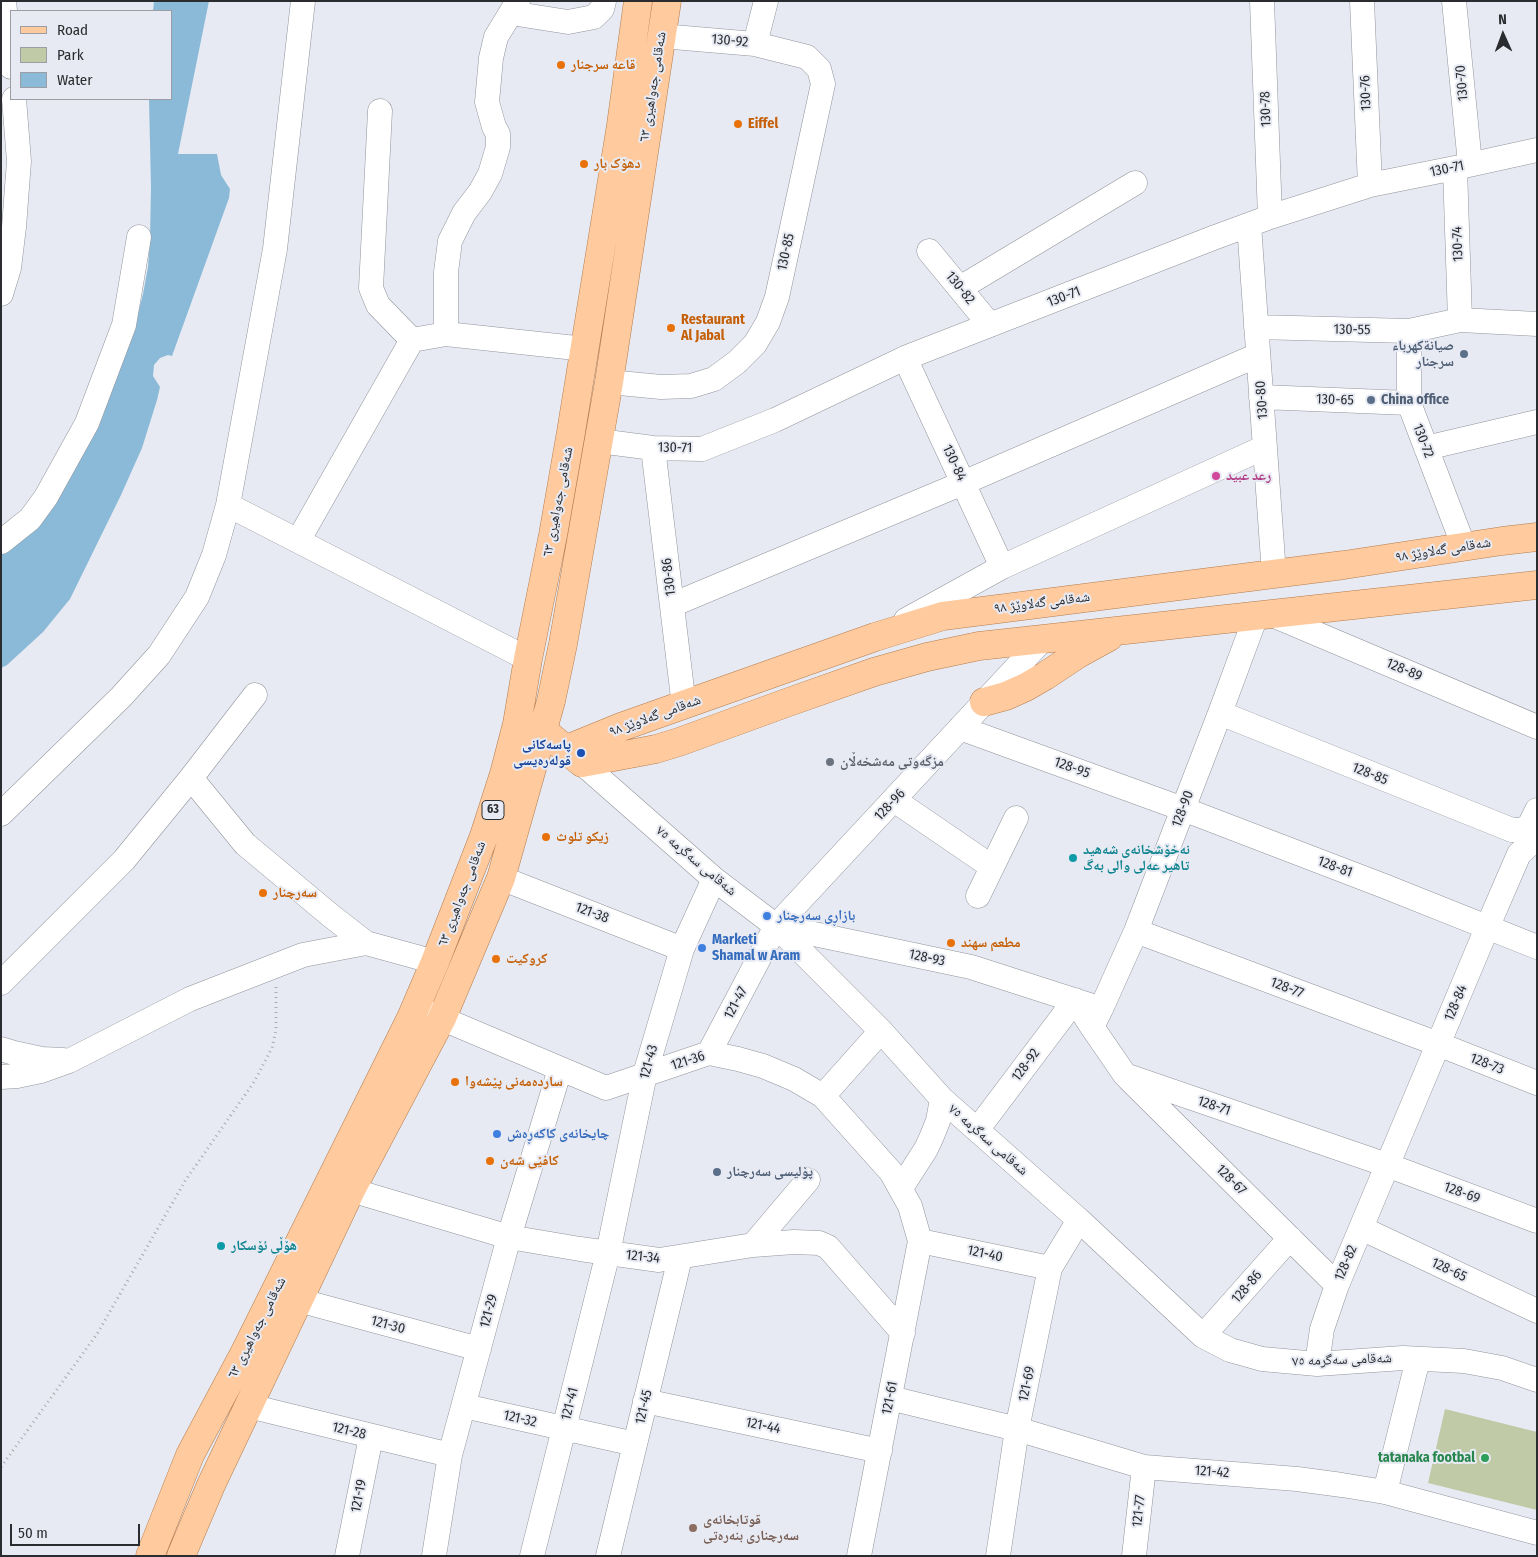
<!DOCTYPE html>
<html>
<head>
<meta charset="utf-8">
<style>
  body { margin:0 }
  #map { position:relative; width:1538px; height:1557px; overflow:hidden; background:#e7eaf2; font-family:"Fira Sans Condensed",sans-serif }
  canvas { display:block }
  .frame { position:absolute; inset:0; border:2px solid #2b2c2f; pointer-events:none }
  .legend { position:absolute; left:10px; top:10px; width:162px; height:90px; box-sizing:border-box; background:#e7eaf2; border:1px solid #9c9ea4; margin:0; padding:6px 9px; list-style:none; font-size:15px; color:#2b2c2f }
  .legend li { display:flex; align-items:center; gap:10px; height:25px }
  .legend b { width:25px; border:1px solid #9c9ea4 }
  .north { position:absolute; left:1478px; top:10px; width:50px; height:50px; -webkit-text-stroke:4px #e7eaf2; paint-order:stroke; rotate:358deg; font-size:14px; font-weight:700; line-height:20px; text-align:center; color:#2b2c2f }
  .north::after { content:''; display:block; margin:auto; width:18px; height:22px; background:#2b2c2f; clip-path:polygon(50% 0,100% 100%,50% 72%,0 100%) }
  .scale { position:absolute; left:10px; top:1524px; width:130px; height:22px; box-sizing:border-box; border:2px solid #2b2c2f; border-top:0; padding-left:6px; font-size:15px; line-height:18px; white-space:nowrap; color:#2b2c2f; -webkit-text-stroke:4px #e7eaf2; paint-order:stroke }
</style>
</head>
<body>
<div id="map">
<canvas width="1538" height="1557"></canvas>
<div class="frame"></div>
<ul class="legend">
<li><b style="height:6px;background:#ffca9e"></b>Road</li>
<li><b style="height:14px;background:#c0caa6"></b>Park</li>
<li><b style="height:14px;background:#8abad7"></b>Water</li>
</ul>
<div class="north">N</div>
<div class="scale">50 m</div>
</div>
<script>
const g = document.querySelector('canvas').getContext('2d');
g.lineJoin = 'round';
function fillPath(path, color) {
  g.fillStyle = color;
  g.fill(path, 'evenodd');
}
function shape(rows) {
  const path = new Path2D();
  for (const r of rows) {
    path.moveTo(r[0], r[1]);
    for (let i = 2; i < r.length; i += 2) path.lineTo(r[i], r[i + 1]);
  }
  return path;
}
function trace(path, color, width, dash) {
  g.strokeStyle = color;
  g.lineWidth = width;
  g.lineCap = dash ? 'butt' : 'round';
  g.setLineDash(dash || []);
  g.stroke(path);
}
function drawText(font, color, halo, rows, align = 'center') {
  g.font = font + ' "Fira Sans Condensed","Noto Naskh Arabic",sans-serif';
  g.lineWidth = 4;
  g.setLineDash([]);
  g.textBaseline = 'middle';
  g.strokeStyle = halo;
  g.fillStyle = color;
  for (const [text, x, y, turn = 0] of rows) {
    g.save();
    g.translate(x, y);
    g.rotate((+turn || 0) * Math.PI / 180);
    g.textAlign = isNaN(turn) ? turn : align;
    if (halo) g.strokeText(text, 0, 0);
    g.fillText(text, 0, 0);
    g.restore();
  }
}
const green = shape([
  [1445,1409,1537,1432,1537,1510,1428,1483]
]);
const water = shape([
  [154,1,209,1,178,154,217,154,221,175,230,189,229,198,172,356,168,355,160,358,154,365,153,376,160,387,157,400,142,448,121,495,70,599,43,632,7,665,1,668,1,549,133,333,143,294,148,267,150,240,151,187,149,99,171,99,171,11,153,11]
]);
const path = shape([
  [1,1467,97,1334,185,1181,254,1082,272,1048,276,1030,276,987]
]);
const minor = shape([
  [4,1,11,67],
  [1262,1,1270,217],
  [1362,1,1370,185],
  [1454,1,1470,164],
  [511,13,568,22,594,17,602,9,604,1],
  [755,44,766,1],
  [380,111,371,288,378,305,412,340],
  [1455,168,1460,320],
  [1249,225,1274,574],
  [929,251,990,325],
  [960,288,1135,183],
  [1,294,9,268,14,227,19,161,14,99],
  [1256,327,1409,331,1460,320,1537,324],
  [1409,331,1409,403,1464,547],
  [446,334,446,272,450,241,464,213,480,192,490,174,498,147,498,134,494,127,487,102,491,58,496,37,518,1],
  [905,358,1002,567],
  [609,382,661,387,691,386,714,379,737,362,755,344,768,322,777,297,823,84,819,69,807,57,755,44,661,36],
  [1261,397,1409,403],
  [599,441,653,448,702,449,775,420,905,358,1213,238,1270,217,1370,185,1455,168,1537,150],
  [653,448,684,706],
  [1426,448,1537,422],
  [228,505,528,659],
  [298,541,412,340,446,334,585,349],
  [1,542,30,519,46,497,87,423,124,325,139,237],
  [672,605,963,483,1258,355],
  [1270,614,1537,727],
  [906,620,1002,567,1265,447],
  [1220,713,1512,830,1521,830,1529,826,1537,810],
  [960,728,1183,809,1384,886,1537,947],
  [582,763,714,879,776,926,881,1031,942,1099,1079,1220,1203,1336,1230,1350,1262,1359,1317,1364,1403,1358,1464,1361,1502,1368,1537,1380],
  [191,778,245,844,330,915,366,943],
  [894,800,992,867],
  [1,814,121,697,159,655,197,597,214,555,228,505,275,249,303,1],
  [501,878,682,949],
  [978,896,1016,818],
  [776,926,971,967,1089,1005],
  [1136,931,1438,1044,1537,1083],
  [1,983,124,860,191,778,255,695],
  [1075,1000,1092,1027,1125,1075,1387,1165,1537,1221],
  [424,1011,606,1088,709,1053,738,1059,763,1066,794,1079,823,1096,891,1172,910,1206,920,1241,859,1556],
  [1092,1027,1101,1009,1136,931,1220,713,1256,616],
  [1,1049,14,1053,42,1059,63,1060],
  [709,1053,776,926,1043,639],
  [1,1077,17,1076,41,1071,69,1061,190,999,303,955,366,943,435,962],
  [1129,1079,1337,1285],
  [823,1096,881,1031],
  [977,1130,1075,1000],
  [901,1188,926,1149,932,1136,938,1121,942,1099],
  [351,1190,509,1237,580,1249,659,1260,753,1245,794,1242,819,1243,828,1247,903,1333],
  [1361,1228,1537,1311],
  [920,1241,1050,1268],
  [753,1245,808,1180],
  [298,1300,479,1349],
  [1203,1336,1290,1238],
  [1317,1364,1322,1329,1337,1285,1487,928,1519,854,1530,844,1537,840],
  [890,1398,1017,1429,1144,1467,1297,1479,1342,1485,1385,1492,1537,1533],
  [645,1401,880,1451],
  [249,1406,450,1455],
  [464,1406,635,1444],
  [1385,1492,1418,1359],
  [347,1556,371,1437],
  [434,1556,450,1455,509,1237,560,1069],
  [532,1556,608,1253,645,1074,682,949,714,879],
  [608,1556,680,1258],
  [998,1556,1017,1429,1050,1268,1079,1220],
  [1134,1556,1144,1467]
]);
const major = shape([
  [984,702,1006,696,1026,687,1045,676,1078,654,1109,637],
  [526,726,543,732,551,737,582,763,656,749,679,742,786,703,874,672,927,657,979,646,1537,585],
  [567,749,621,727,875,637,943,616,1344,565,1502,541,1537,537],
  [150,1556,190,1455,246,1350,411,1018,435,962,484,836,504,774,517,724,528,659,553,535,571,432,621,125,638,1],
  [181,1556,211,1485,351,1190,442,1018,501,878,551,701,563,644,609,382,667,1]
]);
const markers = [
  [561,65,5,"#e8710a"],
  [738,124,5,"#e8710a"],
  [584,164,5,"#e8710a"],
  [671,328,5,"#e8710a"],
  [1464,354,5,"#5c6f8a"],
  [1371,400,5,"#5c6f8a"],
  [1216,476,5,"#d1479c"],
  [581,753,5,"#1a4fb4"],
  [830,762,5,"#6b7280"],
  [546,837,5,"#e8710a"],
  [1073,858,5,"#0f9aa8"],
  [263,893,5,"#e8710a"],
  [767,916,5,"#3f7fe0"],
  [951,943,5,"#e8710a"],
  [702,948,5,"#3f7fe0"],
  [496,959,5,"#e8710a"],
  [455,1082,5,"#e8710a"],
  [497,1134,5,"#3f7fe0"],
  [490,1161,5,"#e8710a"],
  [717,1172,5,"#5c6f8a"],
  [221,1246,5,"#0f9aa8"],
  [1485,1458,5,"#2e9e5b"],
  [693,1528,5,"#8d6e63"]
];
const shields = [
  [493,810,22]
];
const shieldNames = [
  ["63",493,810]
];
const streetNames = [
  ["130-92",730,41,5],
  ["130-70",1462,83,-95],
  ["شەقامی جەواهیری ٦٣",653,87,-81],
  ["130-76",1366,93,-92],
  ["130-78",1266,109,-92],
  ["130-71",1447,169,-12],
  ["130-74",1458,244,-92],
  ["130-85",786,252,-78],
  ["130-82",960,288,51],
  ["130-71",1064,297,-21],
  ["130-55",1352,330,1],
  ["130-80",1262,400,-94],
  ["130-65",1335,400,2],
  ["130-72",1423,441,69],
  ["130-71",675,448,1],
  ["130-84",954,463,65],
  ["شەقامی جەواهیری ٦٣",558,502,-79],
  ["شەقامی گەلاوێژ ٩٨",1443,550,-9],
  ["130-86",669,577,-97],
  ["شەقامی گەلاوێژ ٩٨",1042,603,-7],
  ["128-89",1404,670,23],
  ["شەقامی گەلاوێژ ٩٨",655,716,-20],
  ["128-95",1072,768,20],
  ["128-85",1370,774,22],
  ["128-96",890,805,-47],
  ["128-90",1183,809,-69],
  ["شەقامی سەگرمە ٧٥",696,861,40],
  ["128-81",1335,867,21],
  ["شەقامی جەواهیری ٦٣",462,894,-69],
  ["121-38",592,913,21],
  ["128-93",927,958,12],
  ["128-77",1287,988,21],
  ["121-47",736,1003,-62],
  ["128-84",1456,1003,-67],
  ["121-36",688,1061,-18],
  ["121-43",649,1062,-75],
  ["128-73",1487,1064,21],
  ["128-92",1026,1065,-53],
  ["128-71",1214,1106,19],
  ["شەقامی سەگرمە ٧٥",988,1140,41],
  ["128-67",1231,1180,45],
  ["128-69",1462,1193,20],
  ["121-40",985,1254,12],
  ["121-34",643,1257,6],
  ["128-82",1346,1263,-67],
  ["128-65",1449,1270,25],
  ["128-86",1247,1287,-49],
  ["121-29",489,1311,-75],
  ["121-30",388,1325,15],
  ["شەقامی جەواهیری ٦٣",257,1328,-63],
  ["شەقامی سەگرمە ٧٥",1342,1360,-2],
  ["121-69",1027,1384,-78],
  ["121-61",890,1398,-79],
  ["121-41",570,1404,-76],
  ["121-45",644,1407,-77],
  ["121-32",520,1419,13],
  ["121-44",763,1426,12],
  ["121-28",349,1431,14],
  ["121-42",1212,1472,4],
  ["121-19",359,1496,-79],
  ["121-77",1139,1511,-84]
];
const foodNames = [
  ["قاعه سرجنار",571,65],
  ["Eiffel",748,124],
  ["دهۆک بار",594,164],
  ["Restaurant",681,320],
  ["Al Jabal",681,336],
  ["زيكو تلوث",556,837],
  ["سەرچنار",273,893],
  ["مطعم سهند",961,943],
  ["كروكيت",506,959],
  ["ساردەمەنی پێشەوا",465,1082],
  ["کافێی شەن",500,1161]
];
const serviceNames = [
  ["صيانةكهرباء",1454,346,"right"],
  ["سرجنار",1454,362,"right"],
  ["China office",1381,400],
  ["پۆلیسی سەرچنار",727,1172]
];
const hotelNames = [
  ["رعد عبيد",1226,476]
];
const transitNames = [
  ["پاسەکانی",571,745],
  ["قولەرەیسی",571,761]
];
const worshipNames = [
  ["مزگەوتی مەشخەڵان",840,762]
];
const cultureNames = [
  ["نەخۆشخانەی شەهید",1083,850],
  ["تاهیر عەلی والی بەگ",1083,866],
  ["هۆڵی ئۆسکار",231,1246]
];
const shopNames = [
  ["بازاڕی سەرچنار",777,916],
  ["Marketi",712,940],
  ["Shamal w Aram",712,956],
  ["چایخانەی کاکەڕەش",507,1134]
];
const leisureNames = [
  ["tatanaka footbal",1475,1458]
];
const educationNames = [
  ["قوتابخانەی",703,1520],
  ["سەرچناری بنەرەتی",703,1536]
];
fillPath(green, '#c0caa6');
fillPath(water, '#8abad7');
trace(minor, '#92949c', 25);
trace(major, '#b57c4d', 29);
trace(path, '#a9abb2', 3, [1, 4]);
trace(minor, '#fff', 24);
trace(major, '#ffca9e', 28);
for (const [x, y, r, color] of markers) {
  const dot = new Path2D();
  dot.arc(x, y, r, 0, 2 * Math.PI);
  g.fillStyle = color;
  g.fill(dot);
  trace(dot, '#e7eaf2', 2);
}
for (const [x, y, w] of shields) {
  const box = new Path2D();
  box.roundRect(x - w / 2, y - 9.5, w, 19, 4);
  g.fillStyle = '#e7eaf2';
  g.fill(box);
  trace(box, '#2b2c2f', 1);
}
drawText('bold 12px', '#2b2c2f', null, shieldNames);
drawText('14px', '#2b2c2f', '#e7eaf2', streetNames);
drawText('bold 14px', '#c56008', '#e7eaf2', foodNames, 'left');
drawText('bold 14px', '#4e5e75', '#e7eaf2', serviceNames, 'left');
drawText('bold 14px', '#b23c85', '#e7eaf2', hotelNames, 'left');
drawText('bold 14px', '#164399', '#e7eaf2', transitNames, 'right');
drawText('bold 14px', '#5b616d', '#e7eaf2', worshipNames, 'left');
drawText('bold 14px', '#0d838f', '#e7eaf2', cultureNames, 'left');
drawText('bold 14px', '#366cbe', '#e7eaf2', shopNames, 'left');
drawText('bold 14px', '#27864d', '#e7eaf2', leisureNames, 'right');
drawText('bold 14px', '#785e54', '#e7eaf2', educationNames, 'left');
</script>
</body>
</html>
